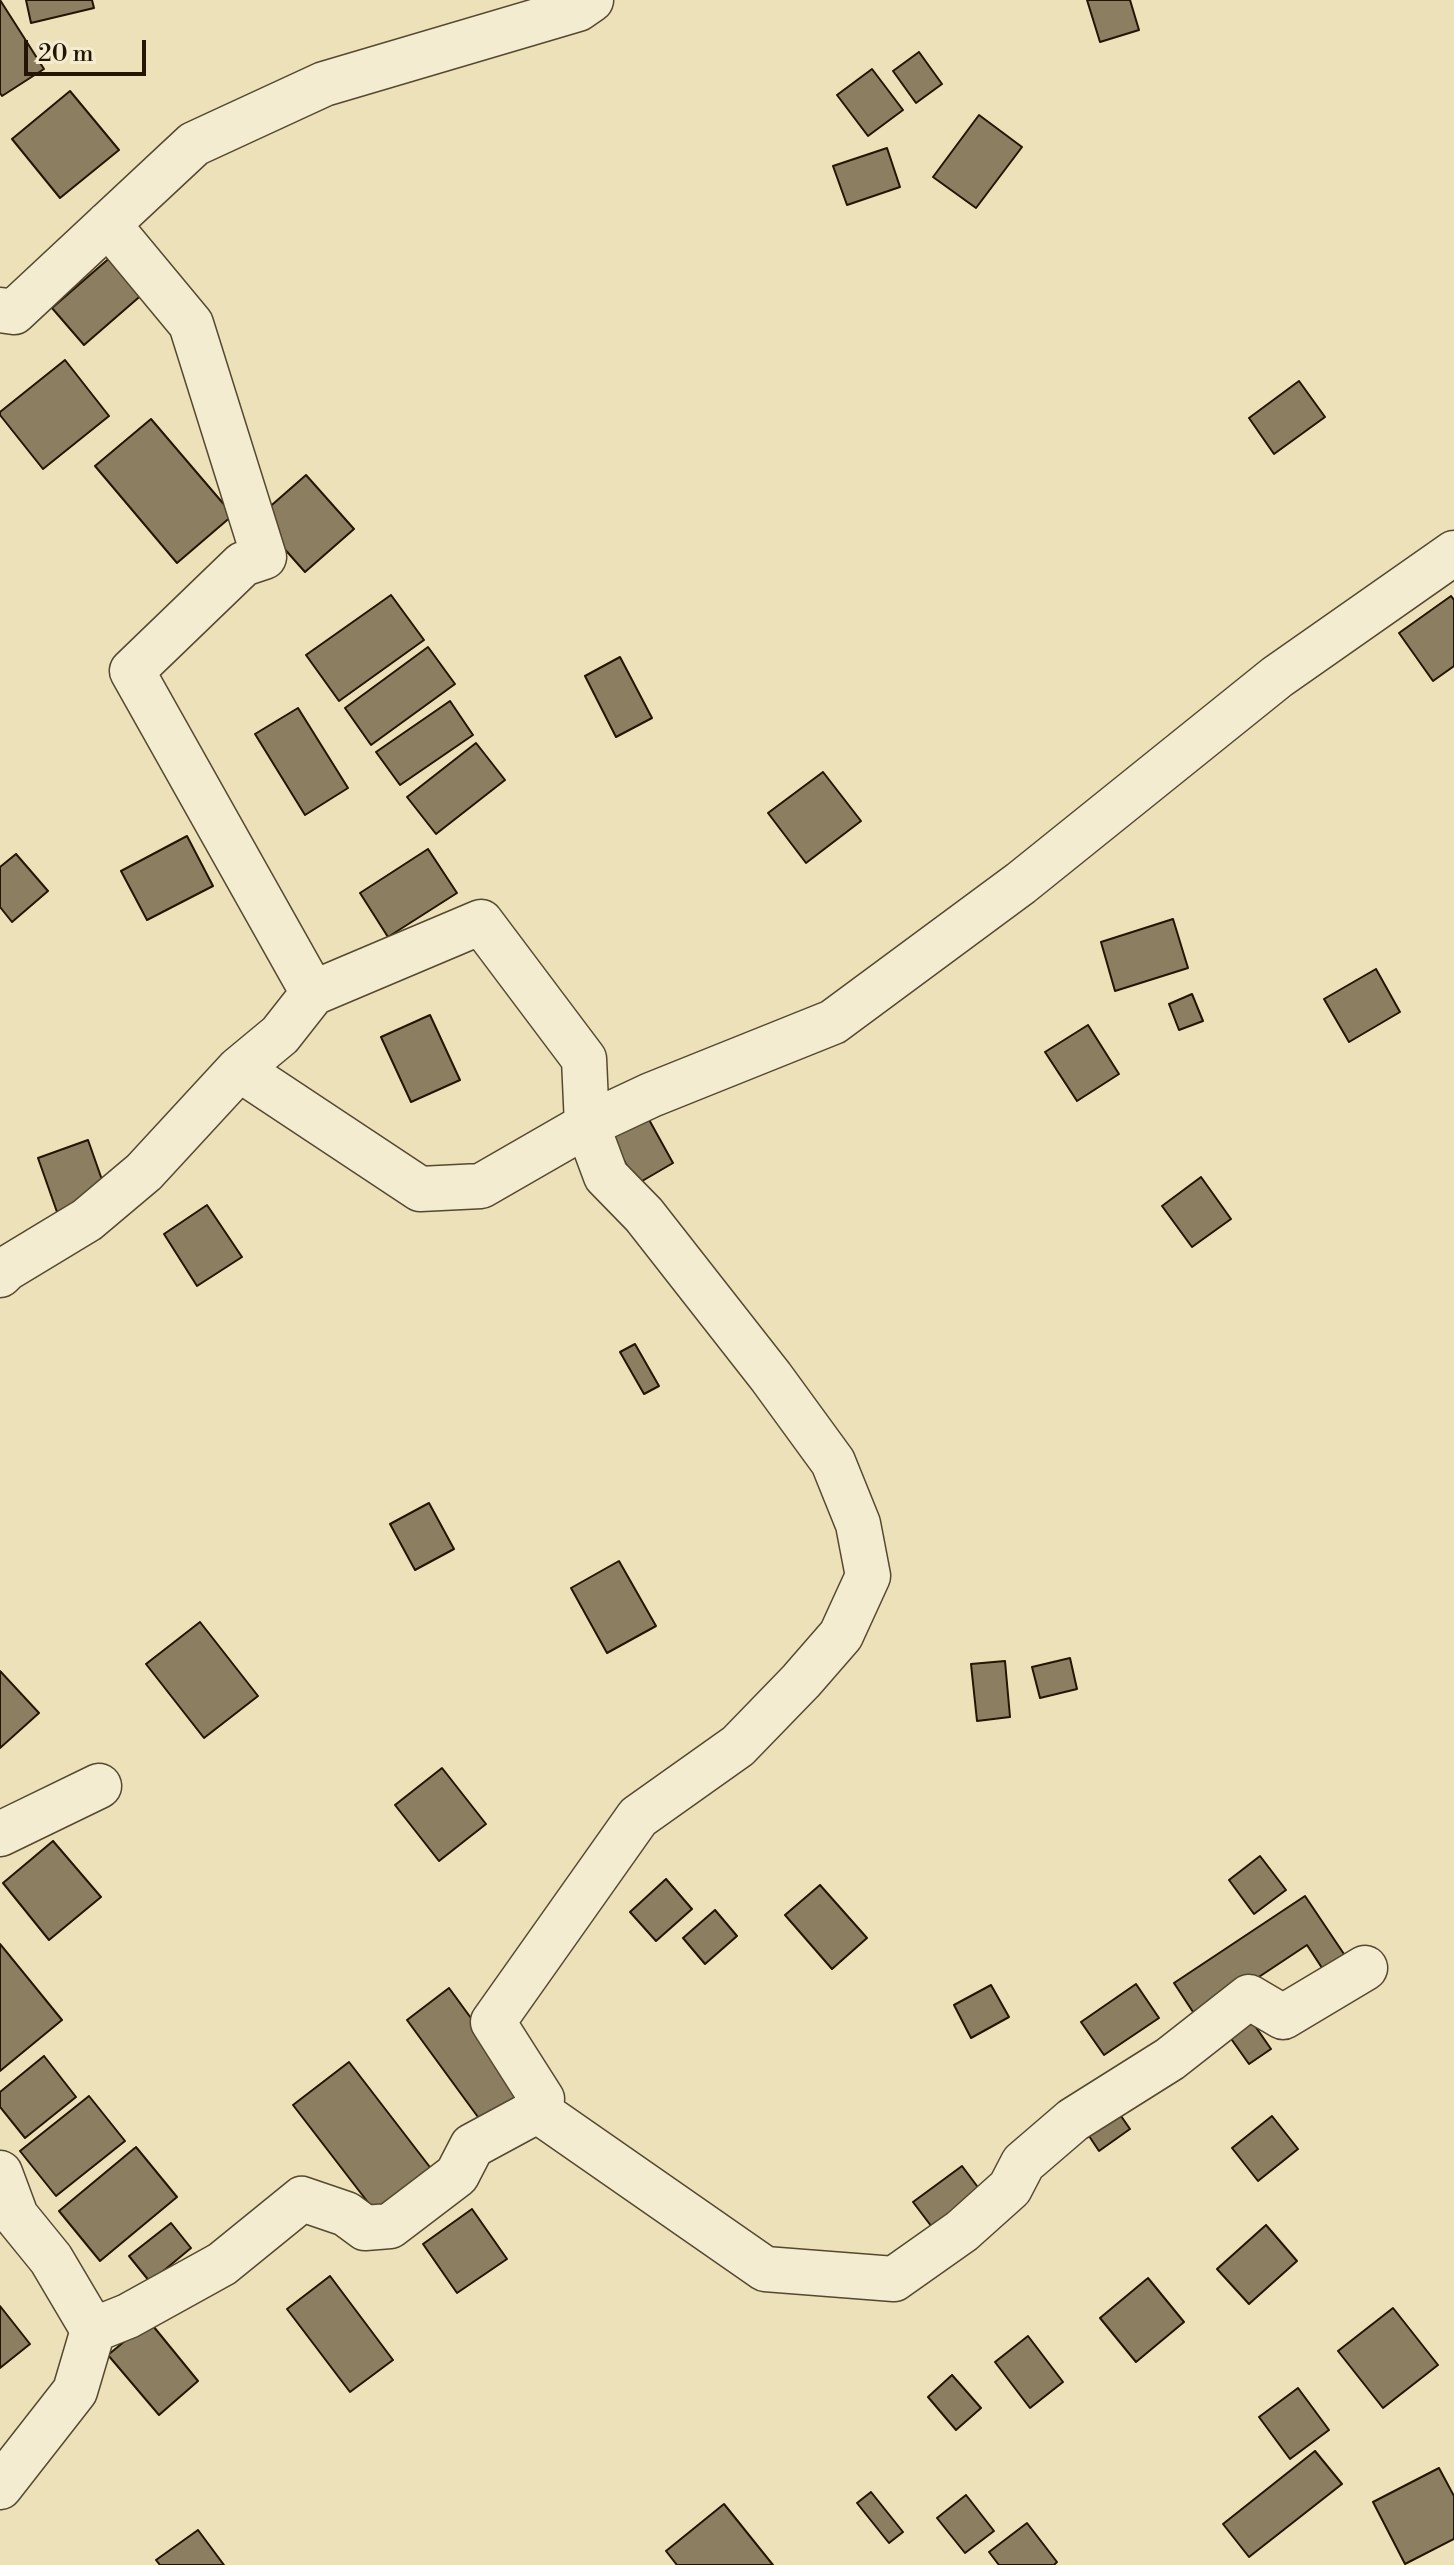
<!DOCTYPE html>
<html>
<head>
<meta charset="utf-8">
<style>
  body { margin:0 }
  #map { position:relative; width:1454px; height:2565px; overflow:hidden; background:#ece1b8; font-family:"Libre Bodoni",serif }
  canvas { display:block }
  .scale { position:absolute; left:24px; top:40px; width:122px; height:36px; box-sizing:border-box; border:4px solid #231502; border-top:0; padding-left:10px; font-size:24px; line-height:28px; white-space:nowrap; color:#231502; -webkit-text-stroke:6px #f3ecd1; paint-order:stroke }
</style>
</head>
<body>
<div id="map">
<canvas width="1454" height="2565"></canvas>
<div class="scale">20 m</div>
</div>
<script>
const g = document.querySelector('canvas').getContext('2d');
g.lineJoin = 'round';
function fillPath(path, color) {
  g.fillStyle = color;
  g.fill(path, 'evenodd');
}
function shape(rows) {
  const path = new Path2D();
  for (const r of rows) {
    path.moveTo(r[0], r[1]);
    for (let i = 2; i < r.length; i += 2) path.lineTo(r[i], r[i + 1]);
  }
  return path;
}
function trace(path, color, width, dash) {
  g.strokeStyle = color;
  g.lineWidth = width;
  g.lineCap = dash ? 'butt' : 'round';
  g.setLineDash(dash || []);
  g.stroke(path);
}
const building = shape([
  [0,0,44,69,2,96,0,93,0,0],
  [26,0,92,0,94,8,31,23,26,0],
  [1087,0,1130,0,1139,30,1100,42,1087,0],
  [919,52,942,84,916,103,893,71,919,52],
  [872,69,903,110,868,136,837,95,872,69],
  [70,91,119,150,60,198,12,139,70,91],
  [979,115,1022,147,976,208,933,177,979,115],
  [887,148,900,187,847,205,833,166,887,148],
  [113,255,145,292,84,345,52,308,113,255],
  [65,360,109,416,43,469,0,415,0,412,65,360],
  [1299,381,1325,417,1274,454,1249,418,1299,381],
  [151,419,233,515,177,563,95,466,151,419],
  [306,475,354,529,305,572,257,518,306,475],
  [391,595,424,640,339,701,306,655,391,595],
  [1451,596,1454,600,1454,666,1433,681,1399,633,1451,596],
  [428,647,455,684,371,745,345,708,428,647],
  [620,657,652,718,616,737,585,676,620,657],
  [450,701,473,735,400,785,376,752,450,701],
  [298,708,348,788,305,815,255,734,298,708],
  [476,743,505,780,436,834,407,797,476,743],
  [823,772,861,821,806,863,768,813,823,772],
  [187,836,213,886,147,920,121,871,187,836],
  [428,849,457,893,388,937,360,893,428,849],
  [16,854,48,891,12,922,0,907,0,867,16,854],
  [1173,919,1188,968,1115,991,1101,942,1173,919],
  [1376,969,1400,1012,1349,1042,1324,999,1376,969],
  [1192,994,1203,1021,1179,1030,1169,1004,1192,994],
  [430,1015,460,1080,411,1102,381,1037,430,1015],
  [1088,1025,1119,1074,1077,1101,1045,1052,1088,1025],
  [642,1107,673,1163,637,1184,606,1128,642,1107],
  [88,1140,107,1194,57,1212,38,1158,88,1140],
  [1201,1177,1231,1219,1192,1247,1162,1206,1201,1177],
  [207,1205,242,1257,197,1286,164,1234,207,1205],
  [635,1344,659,1386,644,1394,620,1352,635,1344],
  [429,1503,454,1549,415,1570,390,1524,429,1503],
  [619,1561,656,1626,607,1653,571,1588,619,1561],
  [200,1622,258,1696,204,1738,146,1664,200,1622],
  [1070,1658,1077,1689,1040,1698,1032,1667,1070,1658],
  [1005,1661,1010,1717,977,1721,971,1664,1005,1661],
  [0,1671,39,1713,0,1748,0,1671],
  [442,1768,486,1824,439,1861,395,1805,442,1768],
  [53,1841,101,1897,49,1940,3,1883,53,1841],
  [1260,1856,1286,1890,1254,1914,1229,1880,1260,1856],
  [666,1879,692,1909,656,1941,630,1912,666,1879],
  [820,1885,867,1938,832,1969,785,1915,820,1885],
  [1305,1896,1348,1960,1326,1974,1307,1945,1197,2018,1174,1983,1305,1896],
  [715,1910,737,1936,705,1964,683,1938,715,1910],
  [0,1944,62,2020,0,2071,0,1944],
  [1136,1984,1159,2018,1104,2055,1081,2022,1136,1984],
  [991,1985,1009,2017,971,2038,954,2005,991,1985],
  [449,1988,528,2096,486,2128,407,2020,449,1988],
  [1244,2010,1271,2049,1249,2064,1222,2026,1244,2010],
  [44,2056,76,2097,25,2138,0,2107,0,2092,44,2056],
  [349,2062,436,2175,380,2218,293,2105,349,2062],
  [89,2096,125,2141,56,2196,20,2151,89,2096],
  [1112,2103,1130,2129,1099,2151,1081,2124,1112,2103],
  [1272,2116,1298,2149,1258,2181,1232,2148,1272,2116],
  [136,2147,177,2197,100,2261,59,2211,136,2147],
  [962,2166,986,2198,938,2235,913,2202,962,2166],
  [472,2209,507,2259,457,2293,423,2244,472,2209],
  [171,2223,191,2248,150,2282,129,2256,171,2223],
  [1266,2225,1297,2261,1249,2304,1217,2269,1266,2225],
  [330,2276,393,2360,350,2392,287,2309,330,2276],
  [1148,2278,1184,2322,1136,2362,1100,2318,1148,2278],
  [0,2306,30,2344,0,2368,0,2306],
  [1393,2308,1438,2365,1383,2408,1338,2351,1393,2308],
  [149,2321,198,2381,159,2415,108,2355,149,2321],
  [1028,2336,1063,2382,1030,2408,995,2362,1028,2336],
  [952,2375,981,2408,956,2430,928,2397,952,2375],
  [1298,2388,1329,2430,1290,2459,1259,2417,1298,2388],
  [1315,2451,1342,2484,1249,2557,1223,2524,1315,2451],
  [1439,2468,1454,2496,1454,2539,1405,2564,1373,2502,1439,2468],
  [871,2492,903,2532,889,2543,857,2503,871,2492],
  [966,2495,994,2531,965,2553,937,2518,966,2495],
  [724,2504,773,2565,677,2565,666,2551,724,2504],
  [1027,2523,1057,2562,1054,2565,999,2565,989,2552,1027,2523],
  [198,2530,224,2565,160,2565,156,2560,198,2530]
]);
const minor = shape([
  [108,224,191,324,264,557,243,564,132,671,313,993,481,922,584,1059,587,1125,651,1095,833,1022,1021,883,1277,677,1454,553],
  [0,310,14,312,194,144,324,84,578,9,591,0],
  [0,1275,6,1269,87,1220,144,1172,239,1069],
  [0,1834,99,1786],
  [535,2109,765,2269,894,2279,962,2231,1010,2188,1023,2163,1073,2120,1170,2059,1249,1997,1283,2017,1365,1968],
  [0,2173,16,2216,51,2259,93,2330],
  [0,2487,75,2391,93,2330,128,2316,222,2264,302,2199,346,2214,365,2228,390,2226,457,2175,472,2146,533,2113,542,2099,493,2022,638,1817,738,1746,801,1681,841,1635,868,1576,858,1524,833,1462,771,1377,644,1215,606,1176,587,1125,481,1186,420,1189,239,1069,280,1035,313,993]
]);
fillPath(building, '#8c7f61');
trace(building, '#231502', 2);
trace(minor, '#554830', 47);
trace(minor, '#f3ecd1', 44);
</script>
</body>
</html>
